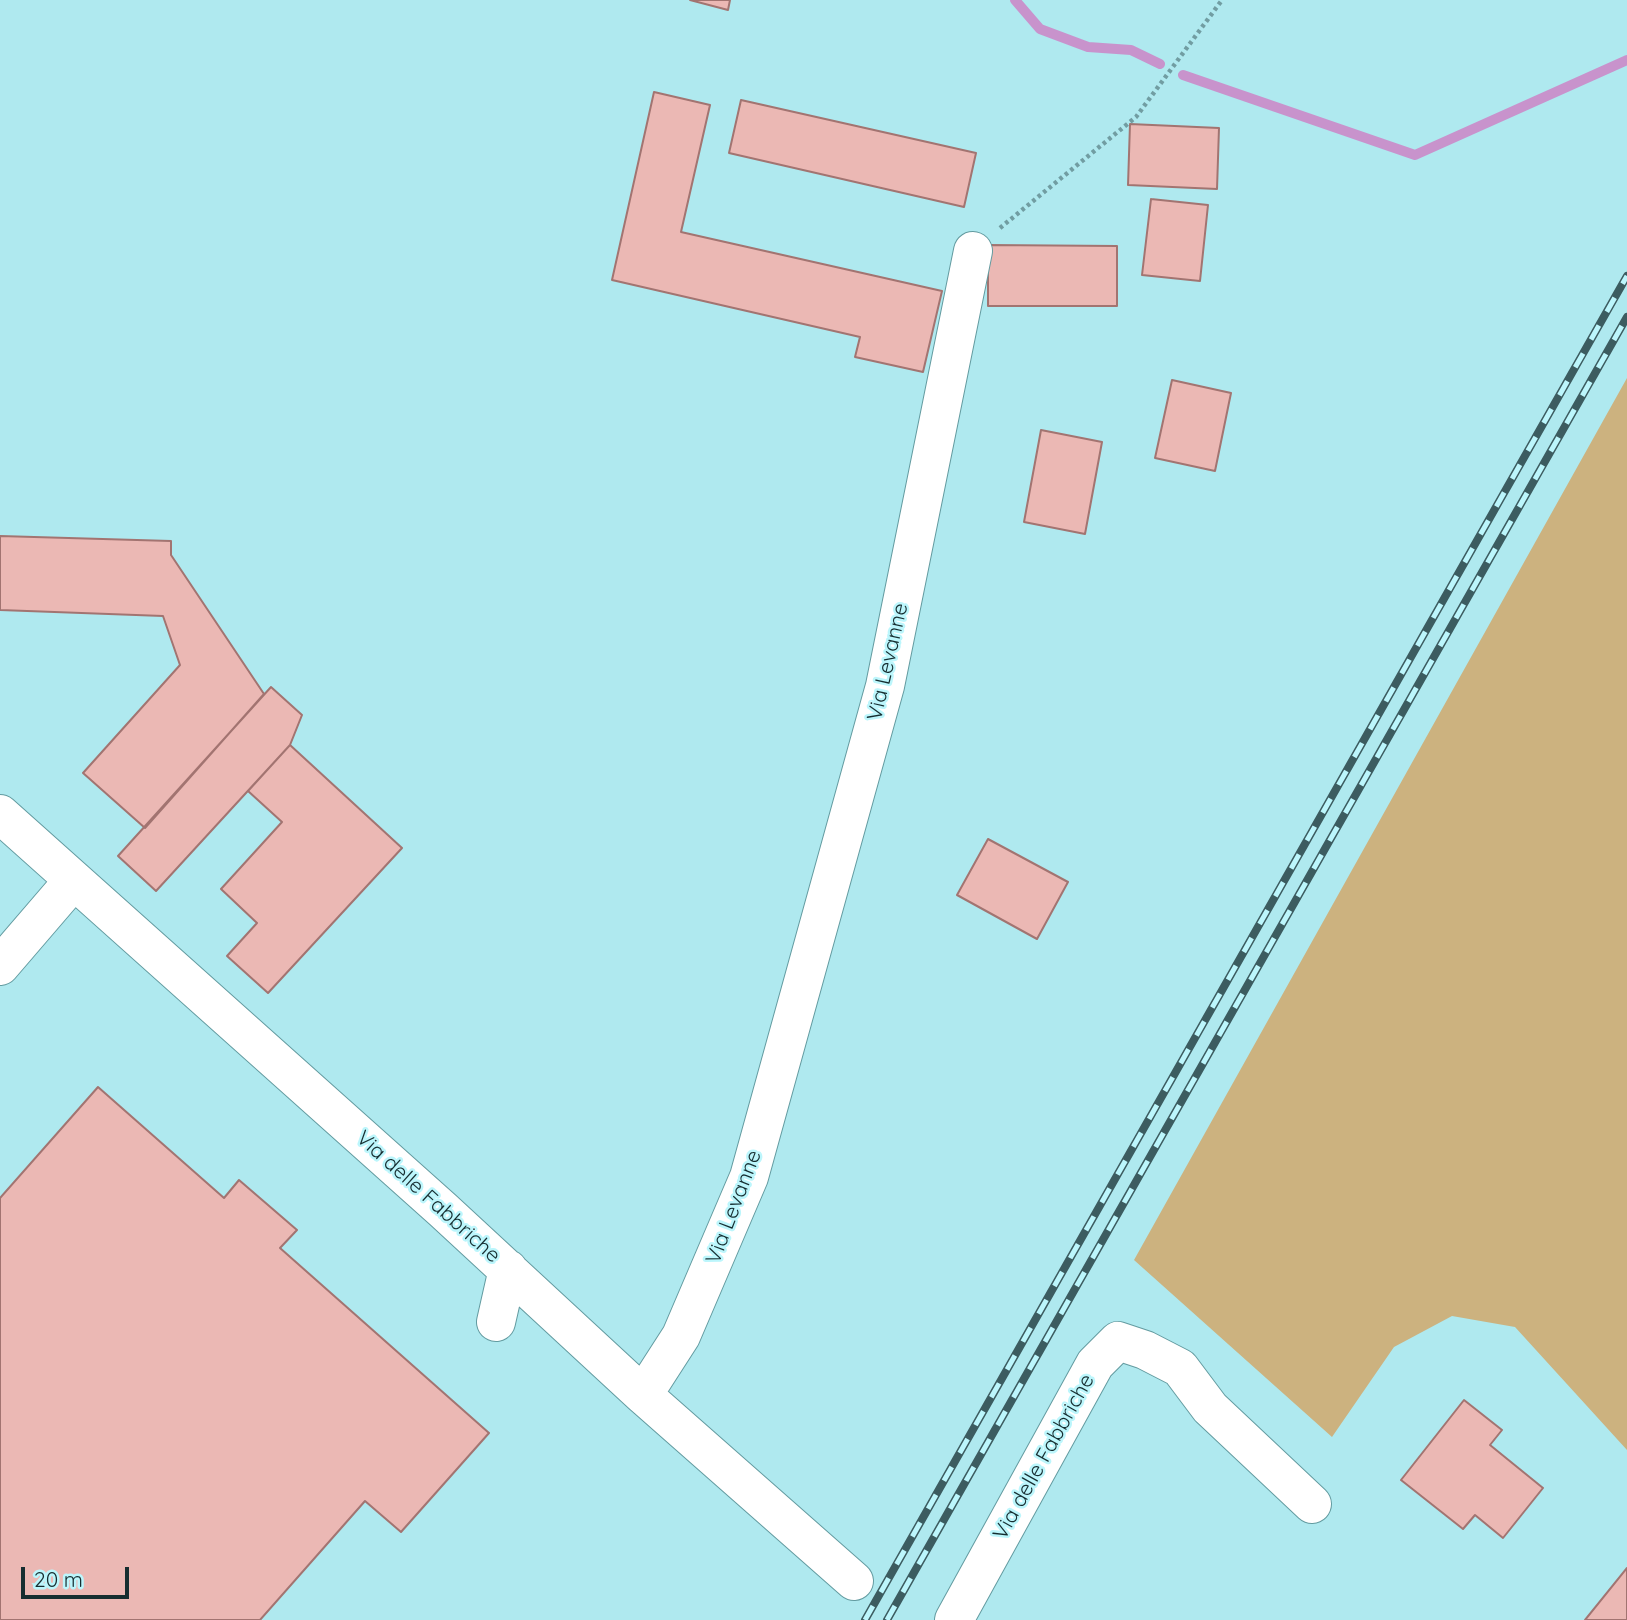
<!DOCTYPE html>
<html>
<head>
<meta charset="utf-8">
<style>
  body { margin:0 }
  #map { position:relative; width:1627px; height:1620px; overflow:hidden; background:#afe9ef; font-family:Quicksand,sans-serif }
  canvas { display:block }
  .scale { position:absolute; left:21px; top:1567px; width:108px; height:32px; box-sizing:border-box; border:4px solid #162d30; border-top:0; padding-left:9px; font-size:21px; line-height:24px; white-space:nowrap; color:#162d30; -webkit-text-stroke:5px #bcf6fc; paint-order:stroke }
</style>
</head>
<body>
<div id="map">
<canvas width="1627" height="1620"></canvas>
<div class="scale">20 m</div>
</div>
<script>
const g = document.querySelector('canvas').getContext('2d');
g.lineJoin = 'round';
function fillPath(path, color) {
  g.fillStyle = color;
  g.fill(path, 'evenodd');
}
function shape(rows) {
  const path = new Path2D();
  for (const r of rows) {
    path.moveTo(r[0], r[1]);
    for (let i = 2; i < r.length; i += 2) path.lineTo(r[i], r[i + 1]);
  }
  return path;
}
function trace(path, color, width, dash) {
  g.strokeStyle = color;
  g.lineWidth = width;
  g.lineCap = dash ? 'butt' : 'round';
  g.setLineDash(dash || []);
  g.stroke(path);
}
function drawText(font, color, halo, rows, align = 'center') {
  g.font = font + ' Quicksand,sans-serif';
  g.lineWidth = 5;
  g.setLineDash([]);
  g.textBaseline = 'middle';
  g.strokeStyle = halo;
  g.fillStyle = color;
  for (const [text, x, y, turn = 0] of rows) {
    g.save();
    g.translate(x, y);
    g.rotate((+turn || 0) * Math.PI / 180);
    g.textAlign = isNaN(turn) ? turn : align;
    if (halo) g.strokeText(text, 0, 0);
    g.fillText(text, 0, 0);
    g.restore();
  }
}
const green = shape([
  [1627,378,1627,1450,1515,1327,1452,1316,1394,1347,1332,1437,1134,1260]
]);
const stream = shape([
  [1015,0,1040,29,1088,47,1131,50,1160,64],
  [1183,75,1415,155,1627,60]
]);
const building = shape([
  [690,0,730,0,728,10,690,0],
  [654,92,710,105,681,232,942,291,923,372,855,357,860,337,612,280,654,92],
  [741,100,976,153,964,207,729,153,741,100],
  [1130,124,1219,128,1217,189,1128,185,1130,124],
  [1151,199,1208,205,1200,281,1142,275,1151,199],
  [988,245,1117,246,1117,306,988,306,988,245],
  [1172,380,1231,393,1215,471,1155,458,1172,380],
  [1041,430,1102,442,1085,534,1024,522,1041,430],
  [0,536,171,541,171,555,264,694,145,828,83,773,180,665,163,616,0,610,0,536],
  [271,687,302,715,290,745,156,891,118,856,271,687],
  [290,745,402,848,268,993,227,956,257,923,221,889,282,822,248,791,290,745],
  [988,839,1068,882,1037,939,957,895,988,839],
  [98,1087,224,1198,239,1180,297,1230,280,1248,489,1433,401,1532,365,1501,260,1620,0,1620,0,1198,98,1087],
  [1464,1400,1502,1430,1490,1445,1543,1488,1503,1538,1475,1515,1463,1529,1401,1480,1464,1400],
  [1627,1568,1627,1620,1585,1620,1627,1568]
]);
const path = shape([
  [1000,228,1136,117,1222,0]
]);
const minor = shape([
  [0,814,443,1210,643,1395,854,1581],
  [0,966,73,881],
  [496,1322,508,1269],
  [643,1395,681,1336,749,1177,885,686,973,251],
  [954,1620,1095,1364,1118,1341,1145,1350,1180,1368,1210,1408,1312,1504]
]);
const rail = shape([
  [865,1620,1627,276],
  [887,1620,1627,317]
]);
const streetNames = [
  ["Via Levanne",888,662,-77],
  ["Via delle Fabbriche",428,1197,42],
  ["Via Levanne",734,1207,-69],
  ["Via delle Fabbriche",1044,1457,-61]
];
fillPath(green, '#ccb27f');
trace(stream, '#c893cc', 10);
fillPath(building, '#ebb8b4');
trace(building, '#a27471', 2);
trace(minor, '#639ba0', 40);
trace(path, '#719da2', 4.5, [3.5, 3.5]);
trace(minor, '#fff', 38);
trace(rail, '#3c5c60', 8);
trace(rail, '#bcf6fc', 5, [16]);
drawText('21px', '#162d30', '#bcf6fc', streetNames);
</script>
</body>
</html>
